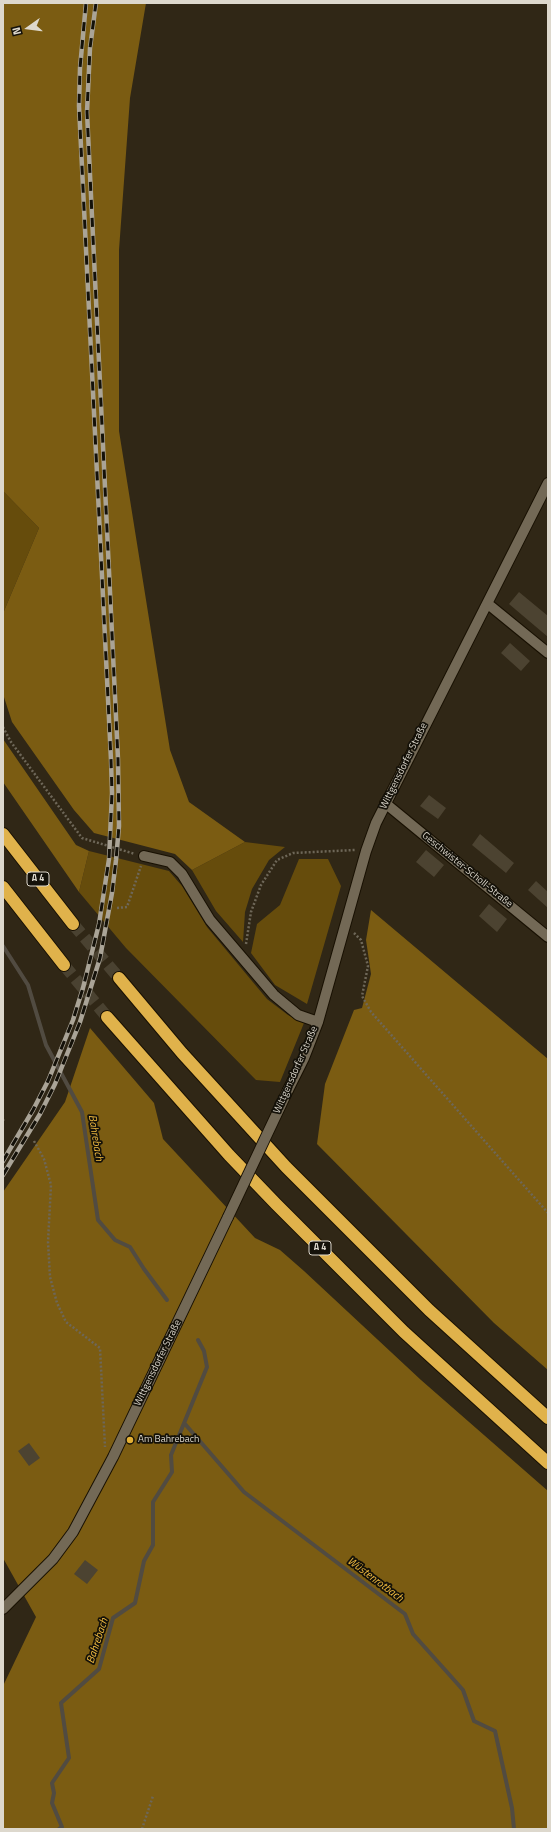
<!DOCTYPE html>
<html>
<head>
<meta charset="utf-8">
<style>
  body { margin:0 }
  #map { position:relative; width:551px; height:1832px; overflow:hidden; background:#302716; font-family:"Titillium Web",sans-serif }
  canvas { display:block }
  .frame { position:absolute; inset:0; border:4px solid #ddd8cd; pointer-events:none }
  .north { position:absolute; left:8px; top:8px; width:40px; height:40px; -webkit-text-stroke:3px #141109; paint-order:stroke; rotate:256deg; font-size:11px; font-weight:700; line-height:16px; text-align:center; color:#ddd8cd }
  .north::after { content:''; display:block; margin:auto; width:14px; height:18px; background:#ddd8cd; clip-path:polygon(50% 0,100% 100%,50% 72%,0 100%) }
</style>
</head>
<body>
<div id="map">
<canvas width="551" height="1832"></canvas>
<div class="frame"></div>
<div class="north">N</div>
</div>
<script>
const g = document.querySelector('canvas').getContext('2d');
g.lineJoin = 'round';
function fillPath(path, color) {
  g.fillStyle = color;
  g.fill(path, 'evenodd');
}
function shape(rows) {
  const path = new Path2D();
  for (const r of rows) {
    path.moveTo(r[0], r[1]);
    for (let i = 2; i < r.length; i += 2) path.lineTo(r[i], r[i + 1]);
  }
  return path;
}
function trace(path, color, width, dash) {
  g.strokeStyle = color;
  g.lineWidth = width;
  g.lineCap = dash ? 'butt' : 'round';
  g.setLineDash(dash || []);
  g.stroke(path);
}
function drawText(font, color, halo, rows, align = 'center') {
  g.font = font + ' "Titillium Web",sans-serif';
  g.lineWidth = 3.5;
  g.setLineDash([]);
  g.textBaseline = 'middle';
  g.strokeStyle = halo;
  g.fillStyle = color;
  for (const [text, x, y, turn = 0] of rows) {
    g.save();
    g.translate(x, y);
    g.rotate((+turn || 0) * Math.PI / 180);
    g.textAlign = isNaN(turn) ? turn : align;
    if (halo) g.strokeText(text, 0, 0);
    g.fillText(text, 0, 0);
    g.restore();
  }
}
const green = shape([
  [3,491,39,528,4,611,3,624],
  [245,842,285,847,269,860,252,889,245,912,243,942,216,911,192,870],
  [89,851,169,871,182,886,207,927,267,999,288,1015,304,1023,280,1082,256,1080,126,948,79,892],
  [299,859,328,859,341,886,307,1004,275,985,251,953,257,924,280,905]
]);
const forest = shape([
  [3,3,146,3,130,98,119,250,119,431,170,750,189,802,245,842,192,870,175,854,94,833,74,810,12,722,3,694,4,611,39,528,3,491],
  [3,739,76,845,89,851,79,892,3,782],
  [371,910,548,1059,548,1370,494,1323,317,1144,325,1084,354,1010,362,1008,371,974,366,940],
  [90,1028,154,1103,163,1139,255,1238,280,1250,304,1271,421,1380,548,1491,548,1829,3,1829,3,1686,36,1617,3,1558,3,1192,65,1102]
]);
const stream = shape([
  [3,946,28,985,46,1045,82,1112,98,1220,115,1240,130,1247,144,1269,167,1300],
  [185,1424,244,1492,405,1614,413,1634,463,1690,474,1721,495,1731,512,1808,514,1829],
  [59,1829,62,1827,52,1803,54,1793,52,1783,69,1758,61,1703,99,1669,113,1618,135,1603,144,1561,153,1545,153,1502,172,1472,171,1455,207,1367,204,1351,198,1340]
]);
const building = shape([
  [519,592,548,616,548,637,509,604],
  [510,643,530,661,521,671,501,653],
  [429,795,446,808,438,819,420,806],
  [480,834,514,863,506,873,472,845],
  [426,850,444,865,434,877,416,862],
  [536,881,548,892,548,908,528,890],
  [489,904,507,919,497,932,479,916],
  [29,1443,40,1458,29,1466,18,1451],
  [85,1560,98,1570,87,1584,74,1574]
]);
const highwayTunnel = shape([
  [73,924,119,978],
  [64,965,107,1017]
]);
const path = shape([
  [3,727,11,742,82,838,135,854],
  [117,908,127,907,141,866],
  [354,933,361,940,368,966,362,996,371,1012,548,1213],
  [246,944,251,912,261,885,277,860,293,853,355,850],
  [3,1120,4,1121],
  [34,1141,44,1159,51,1185,48,1242,50,1277,57,1303,66,1322,100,1348,105,1447],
  [142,1829,153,1796]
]);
const minor = shape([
  [488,604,548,653],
  [385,803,548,937],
  [144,856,170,862,182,874,210,920,274,995,298,1015,318,1022],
  [288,1090,304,1058,318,1022,366,851,376,823,548,483],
  [3,1609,53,1559,73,1532,113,1457,228,1217]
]);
const highway = shape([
  [3,834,73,924],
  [3,887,64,965],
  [119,978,182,1053,286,1167,429,1310,548,1418],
  [107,1017,229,1155,276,1204,404,1332,548,1463]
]);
const rail = shape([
  [3,1161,33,1110,48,1081,73,1020,83,988,99,924,109,859,112,793,111,760,79,106,80,68,86,3],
  [3,1175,40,1114,55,1084,80,1022,100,958,112,893,116,860,119,826,118,759,87,112,90,48,96,3]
]);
const minorBridge = shape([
  [228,1217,288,1090]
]);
const markers = [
  [130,1440,4,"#e2af34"]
];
const shields = [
  [38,879,22],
  [320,1248,22]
];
const shieldNames = [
  ["A 4",38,879],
  ["A 4",320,1248]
];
const streetNames = [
  ["Wittgensdorfer Straße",404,766,-64],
  ["Geschwister-Scholl-Straße",467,870,39],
  ["Wittgensdorfer Straße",296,1070,-66],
  ["Wittgensdorfer Straße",158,1363,-64]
];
const poiNames = [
  ["Am Bahrebach",138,1440]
];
const waterNames = [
  ["Bahrebach",95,1138,81],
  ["Wüstenrotbach",375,1580,37],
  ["Bahrebach",98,1641,-72]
];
fillPath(green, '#664c0c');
fillPath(forest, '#7b5c12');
trace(stream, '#514b41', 4);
fillPath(building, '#4c4331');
trace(highwayTunnel, '#4a4231', 12, [12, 6]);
trace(minor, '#181002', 12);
trace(highway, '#181002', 14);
trace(path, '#6e6758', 2.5, [2, 2]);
trace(minor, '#736956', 10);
trace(highway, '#e0b24b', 12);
trace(rail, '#aaa497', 4.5);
trace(rail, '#141109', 3, [9]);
trace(minorBridge, '#181002', 12, []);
trace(minorBridge, '#736956', 10);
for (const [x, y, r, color] of markers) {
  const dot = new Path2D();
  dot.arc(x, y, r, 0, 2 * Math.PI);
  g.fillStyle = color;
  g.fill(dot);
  trace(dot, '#141109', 1.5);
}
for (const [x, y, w] of shields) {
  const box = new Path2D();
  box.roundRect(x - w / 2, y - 7, w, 14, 3);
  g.fillStyle = '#141109';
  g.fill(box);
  trace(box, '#ddd8cd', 1);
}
drawText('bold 9px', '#ddd8cd', null, shieldNames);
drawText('10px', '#ddd8cd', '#141109', streetNames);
drawText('10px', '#ddd8cd', '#141109', poiNames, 'left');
drawText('italic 11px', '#f3bd41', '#141109', waterNames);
</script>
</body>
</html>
